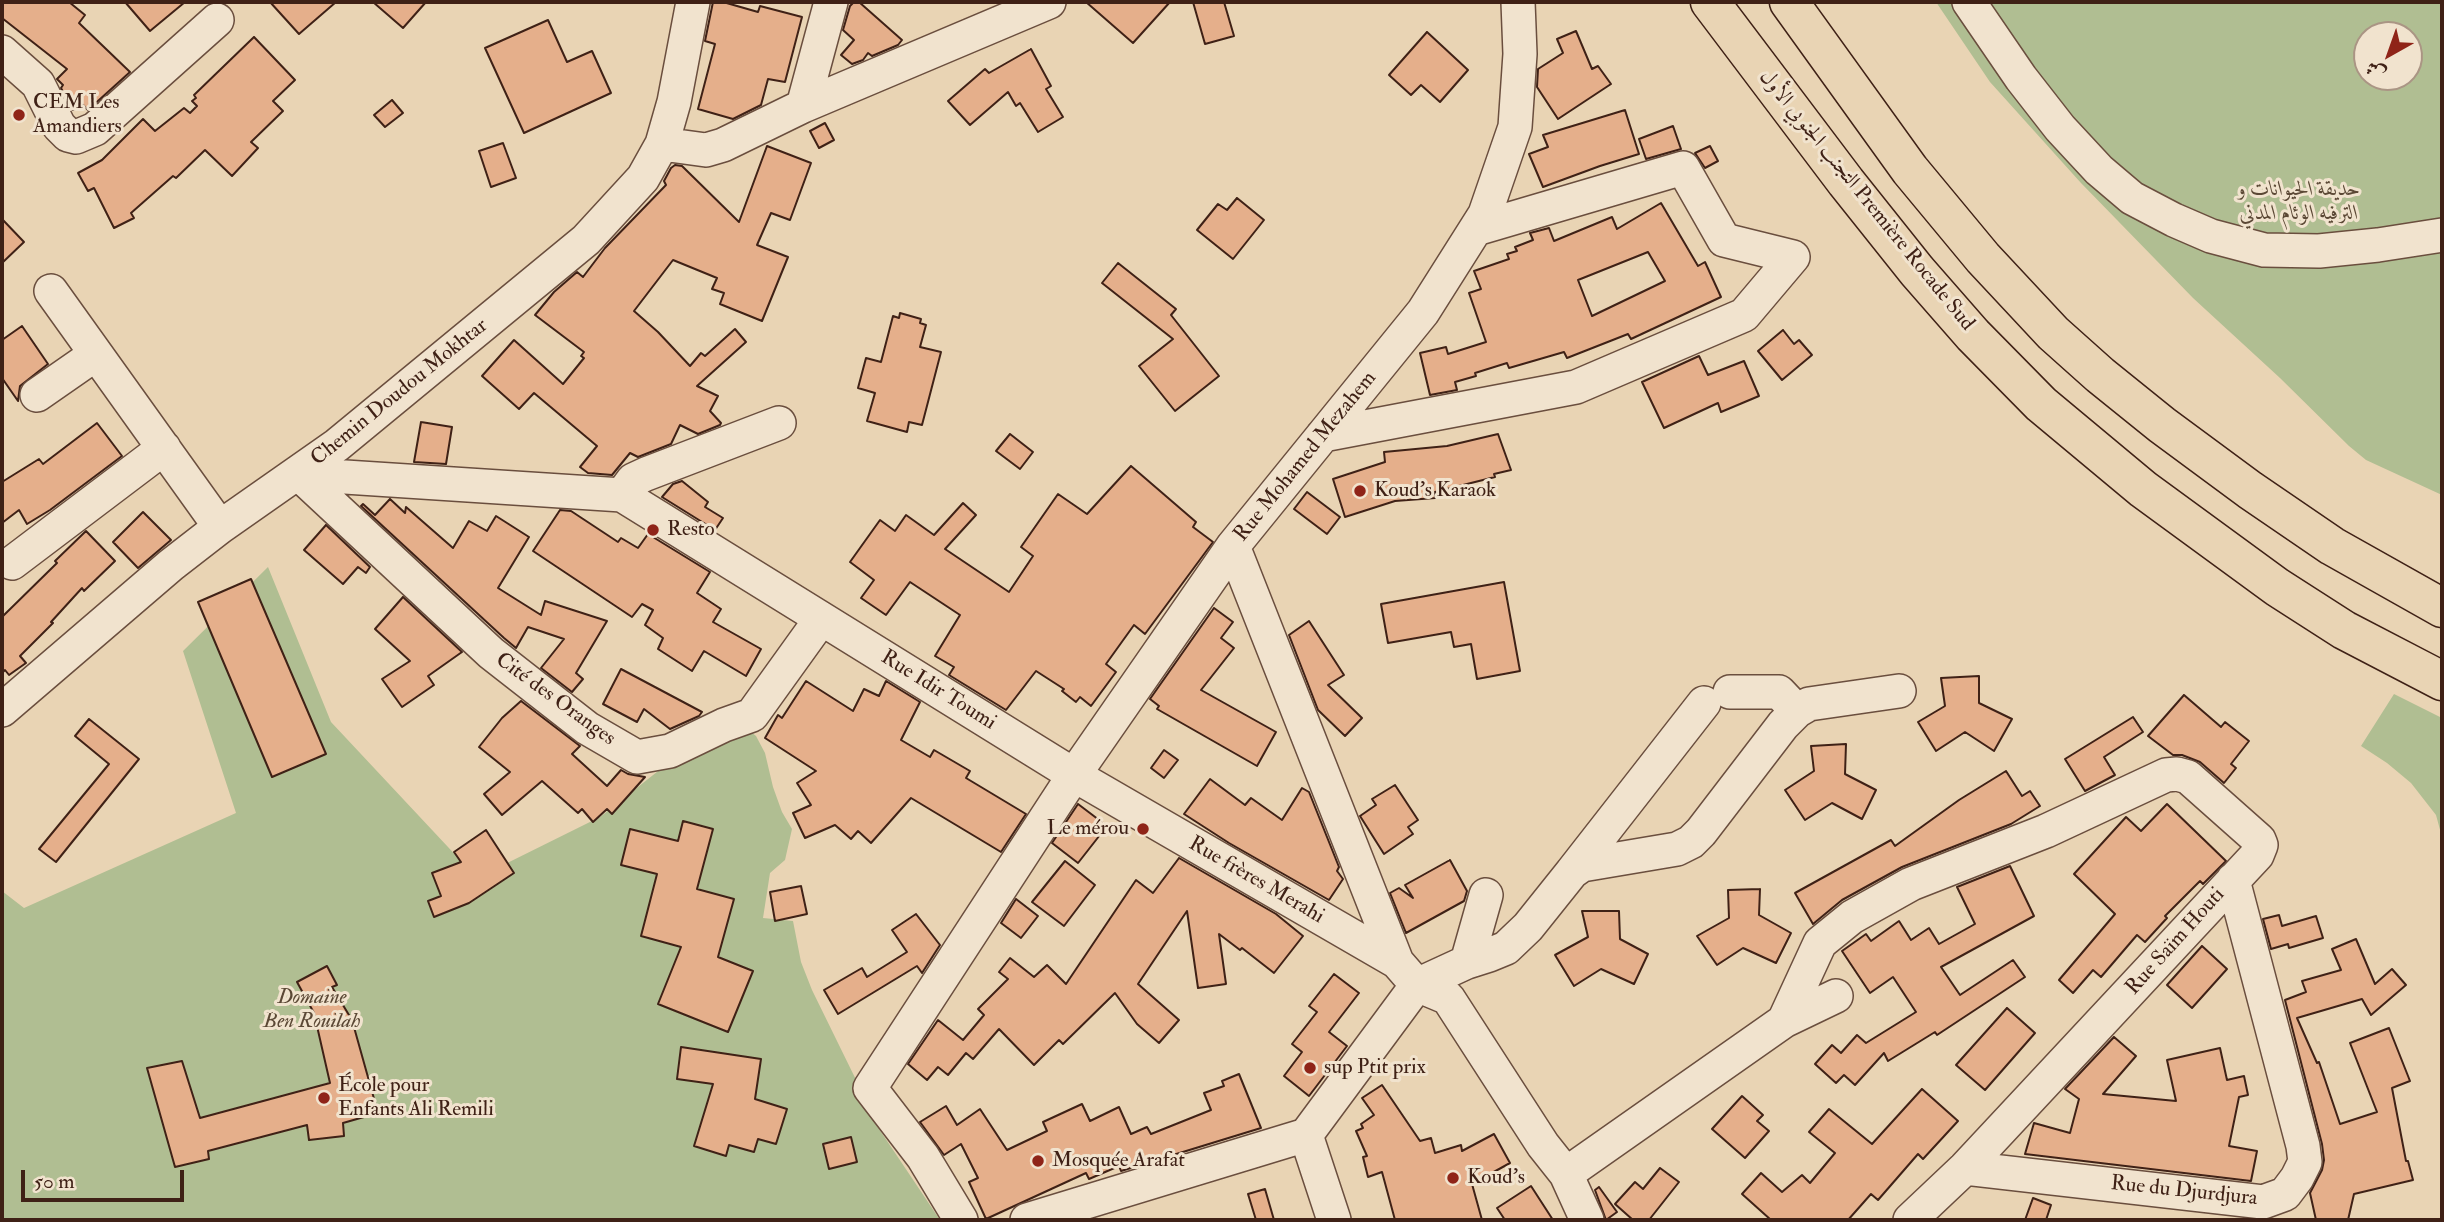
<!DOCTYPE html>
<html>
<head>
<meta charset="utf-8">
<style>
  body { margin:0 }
  #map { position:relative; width:2444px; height:1222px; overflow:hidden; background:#e9d4b4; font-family:"IM FELL Double Pica",Amiri,serif }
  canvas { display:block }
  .frame { position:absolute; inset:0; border:4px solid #3f2116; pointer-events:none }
  .north { position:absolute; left:2353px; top:21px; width:70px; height:70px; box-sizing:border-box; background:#f1e3ce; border:2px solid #aa9584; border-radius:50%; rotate:220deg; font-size:19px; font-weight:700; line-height:28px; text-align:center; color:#3f2116 }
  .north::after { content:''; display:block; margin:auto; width:24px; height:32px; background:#8f2418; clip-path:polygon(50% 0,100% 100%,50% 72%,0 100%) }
  .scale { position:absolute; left:21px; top:1170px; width:163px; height:32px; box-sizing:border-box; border:4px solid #3f2116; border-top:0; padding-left:9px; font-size:21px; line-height:24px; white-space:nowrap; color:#3f2116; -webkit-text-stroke:5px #f1e3ce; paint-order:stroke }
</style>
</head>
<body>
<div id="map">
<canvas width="2444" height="1222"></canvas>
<div class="frame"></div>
<div class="north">ش</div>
<div class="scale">50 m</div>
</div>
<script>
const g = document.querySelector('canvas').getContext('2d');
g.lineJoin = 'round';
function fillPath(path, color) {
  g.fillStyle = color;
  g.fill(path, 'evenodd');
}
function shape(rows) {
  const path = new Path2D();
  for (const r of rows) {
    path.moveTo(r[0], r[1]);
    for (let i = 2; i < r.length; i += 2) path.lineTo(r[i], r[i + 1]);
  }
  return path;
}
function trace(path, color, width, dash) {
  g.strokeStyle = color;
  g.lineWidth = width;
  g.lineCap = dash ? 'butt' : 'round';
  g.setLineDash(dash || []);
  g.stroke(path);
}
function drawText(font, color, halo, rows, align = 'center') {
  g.font = font + ' "IM FELL Double Pica",Amiri,serif';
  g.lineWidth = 6;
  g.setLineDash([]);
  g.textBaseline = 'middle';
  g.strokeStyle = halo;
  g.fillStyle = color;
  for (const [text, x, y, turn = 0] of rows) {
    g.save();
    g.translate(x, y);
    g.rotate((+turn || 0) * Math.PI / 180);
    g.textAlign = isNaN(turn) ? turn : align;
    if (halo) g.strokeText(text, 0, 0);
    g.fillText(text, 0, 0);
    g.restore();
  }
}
const green = shape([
  [1936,2,2442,2,2442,495,2366,460,2349,446,2280,378,2193,298,2081,183,1990,82],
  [2367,35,2409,35,2409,77,2367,77],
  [268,567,331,722,477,878,600,817,667,764,745,727,756,736,765,753,773,787,782,812,792,829,785,860,770,873,763,918,793,921,801,962,812,990,862,1092,871,1117,940,1220,2,1220,2,891,24,908,236,813,183,651],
  [2394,694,2442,718,2442,837,2436,815,2411,783,2387,763,2361,746]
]);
const building = shape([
  [2,2,69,2,85,15,79,23,130,72,88,110,80,102,73,110,61,88,63,85,57,79,67,69,2,18,2,2],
  [125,2,185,2,150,31,125,2],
  [270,2,336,2,299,34,270,2],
  [373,2,426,2,403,28,373,2],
  [713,2,723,2,758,12,760,6,802,17,785,82,768,79,761,105,733,119,698,109,715,44,705,41,713,2],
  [854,2,859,2,902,40,898,45,872,56,868,53,863,60,852,64,841,55,854,40,843,30,850,6,854,2],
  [1086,2,1170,2,1133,43,1086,2],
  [1193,2,1224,2,1234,36,1205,44,1193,2],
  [548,20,567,62,592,51,611,93,524,133,485,48,548,20],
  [1576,31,1592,69,1598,66,1611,84,1558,119,1537,87,1538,69,1563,53,1557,39,1576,31],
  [1427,32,1468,70,1440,102,1421,85,1411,95,1389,75,1427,32],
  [254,37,295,80,273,101,283,111,251,142,258,148,232,176,205,150,176,178,173,176,131,213,134,218,114,228,94,188,88,191,78,173,102,160,143,119,155,131,184,108,190,113,197,106,192,101,196,98,194,95,254,37],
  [1031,49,1051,86,1046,89,1063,117,1038,132,1020,103,1016,106,1008,92,970,125,948,101,985,69,989,73,1031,49],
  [392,100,403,113,385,127,374,115,392,100],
  [1625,110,1639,154,1600,166,1543,187,1529,154,1548,147,1543,135,1625,110],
  [825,123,834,140,819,148,810,131,825,123],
  [1673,126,1681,149,1646,159,1639,139,1673,126],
  [503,143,516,178,491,187,479,151,503,143],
  [767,146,811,163,790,220,771,213,757,245,788,257,762,321,720,304,724,293,712,289,717,278,673,260,634,311,658,332,690,366,701,353,705,356,735,329,746,342,697,386,718,396,710,411,721,423,720,425,698,434,680,425,671,444,638,457,630,453,612,475,588,473,580,467,597,446,534,393,519,409,482,376,514,340,563,384,584,358,581,356,584,352,535,315,554,292,577,272,583,277,605,248,666,185,664,181,671,168,675,165,682,166,739,222,767,146],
  [1710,146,1718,161,1705,168,1695,153,1710,146],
  [1237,198,1264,220,1233,259,1197,230,1218,204,1227,210,1237,198],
  [1661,203,1698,266,1705,262,1721,297,1631,339,1628,334,1567,358,1564,352,1509,368,1507,363,1475,373,1476,376,1455,382,1457,390,1430,395,1420,353,1446,347,1448,354,1486,342,1469,293,1481,289,1474,271,1509,259,1507,254,1517,251,1515,247,1533,240,1530,233,1549,228,1554,241,1612,217,1617,229,1661,203],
  [1648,252,1665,281,1592,316,1578,280,1648,252],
  [2,219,24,242,2,263,2,219],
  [1118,263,1176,309,1171,315,1219,376,1175,411,1139,366,1173,339,1102,283,1118,263],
  [900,313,921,319,920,323,926,325,920,347,941,352,922,425,909,422,907,432,867,421,875,393,858,388,866,358,881,362,893,316,899,318,900,313],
  [22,326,48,364,20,386,18,401,2,378,2,340,22,326],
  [1783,330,1794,344,1799,340,1812,355,1782,380,1758,351,1783,330],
  [1699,356,1708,375,1744,361,1759,396,1721,412,1718,403,1664,428,1642,382,1699,356],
  [421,422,452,427,446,464,414,462,421,422],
  [97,423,122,456,50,510,27,524,19,510,2,523,2,482,39,459,43,464,97,423],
  [1010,434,1033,452,1020,469,996,451,1010,434],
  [1498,434,1511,470,1494,474,1495,477,1435,492,1435,498,1395,501,1345,517,1333,479,1385,462,1384,452,1447,446,1498,434],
  [1131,466,1196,522,1193,527,1213,542,1145,634,1134,625,1106,664,1116,672,1091,706,1080,697,1076,702,1062,691,1064,689,1036,671,1006,710,949,675,954,667,935,656,960,615,910,582,886,615,861,598,874,580,850,562,880,520,895,531,906,515,934,535,963,503,976,515,945,549,1009,592,1033,556,1021,547,1058,494,1087,514,1131,466],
  [682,481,708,502,705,507,723,518,715,530,662,497,673,484,682,481],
  [1307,492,1340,517,1327,534,1294,509,1307,492],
  [390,499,405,513,406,507,453,548,469,521,487,531,496,516,529,537,498,588,541,615,545,601,607,621,576,673,583,679,572,692,541,668,564,639,528,627,516,648,504,638,361,506,363,504,375,515,390,499],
  [560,510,571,511,618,542,621,538,638,548,648,534,710,572,697,593,721,609,713,622,761,649,746,676,704,651,692,671,658,649,663,638,645,625,653,610,642,604,632,617,533,551,560,510],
  [143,512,171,540,138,568,113,542,143,512],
  [326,525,370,567,366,573,358,567,343,584,304,550,326,525],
  [86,531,115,561,84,591,82,588,51,622,53,623,20,656,26,663,9,675,5,670,2,673,2,617,57,563,55,561,86,531],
  [251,579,326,754,272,777,198,602,251,579],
  [1504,582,1520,671,1477,679,1471,644,1454,647,1451,632,1388,643,1381,604,1504,582],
  [403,597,462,652,428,676,434,685,402,707,382,679,410,661,375,629,403,597],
  [1214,608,1233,622,1221,638,1234,648,1201,690,1276,732,1257,766,1157,709,1159,706,1150,699,1214,608],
  [1309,621,1344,675,1328,685,1362,718,1345,736,1318,710,1289,635,1309,621],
  [621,669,702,712,699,716,670,729,644,709,637,722,603,704,621,669],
  [1979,676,1979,703,2012,719,1994,751,1965,732,1936,751,1918,722,1945,706,1941,678,1979,676],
  [806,681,853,711,864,689,879,696,886,681,920,702,901,740,930,757,934,750,970,771,966,778,1026,814,1001,852,911,798,871,843,858,831,851,839,835,825,805,838,793,813,811,805,797,783,816,771,765,738,778,715,782,718,806,681],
  [2184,695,2221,727,2225,722,2249,741,2231,764,2236,768,2224,783,2200,762,2182,755,2173,755,2148,736,2184,695],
  [521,701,580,746,572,754,607,786,621,770,628,774,645,777,612,814,607,809,593,822,582,809,578,813,542,781,502,815,484,794,510,772,479,747,502,718,521,701],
  [2133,717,2143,732,2104,757,2115,775,2085,791,2065,759,2133,717],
  [89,719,139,759,56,862,39,849,109,764,75,736,89,719],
  [1846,744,1845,774,1876,790,1862,819,1832,803,1805,820,1785,790,1814,771,1811,746,1846,744],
  [1164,750,1178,760,1164,778,1151,768,1164,750],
  [2006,771,2022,796,2030,791,2040,806,2011,824,1902,867,1842,900,1813,924,1795,893,1891,840,1895,846,1959,800,2006,771],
  [1210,779,1245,805,1251,798,1282,820,1302,788,1309,792,1339,867,1337,871,1343,879,1329,900,1229,843,1184,814,1210,779],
  [1395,785,1418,820,1408,827,1413,834,1384,854,1360,816,1376,805,1372,799,1395,785],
  [1078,804,1107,826,1078,863,1052,843,1078,804],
  [2167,804,2226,861,2203,884,2200,881,2165,916,2167,918,2145,942,2137,935,2101,977,2093,970,2073,993,2059,980,2115,914,2074,874,2126,817,2141,831,2167,804],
  [683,821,713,829,697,889,734,899,718,957,753,971,728,1032,658,1004,681,947,641,936,657,874,621,865,630,829,678,841,683,821],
  [486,830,514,873,469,903,434,917,428,901,441,896,432,873,461,862,454,852,486,830],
  [1179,858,1276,914,1303,936,1274,973,1242,948,1240,950,1219,934,1226,984,1198,988,1187,911,1138,984,1179,1020,1159,1043,1137,1024,1115,993,1063,1044,1059,1040,1034,1065,999,1029,973,1059,966,1053,948,1075,938,1067,927,1080,908,1064,938,1020,963,1040,984,1015,978,1009,1008,979,999,972,1010,958,1034,977,1047,965,1066,984,1136,880,1153,893,1179,858],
  [1450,860,1467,891,1464,901,1406,933,1390,893,1399,888,1413,898,1405,885,1450,860],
  [1065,861,1095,885,1064,926,1032,902,1065,861],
  [2010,866,2034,916,1941,967,1960,995,2013,960,2025,977,1937,1035,1935,1032,1888,1061,1884,1053,1855,1085,1844,1075,1836,1083,1815,1064,1832,1045,1841,1053,1857,1035,1866,1043,1916,1012,1893,977,1870,993,1842,951,1866,934,1871,941,1899,921,1911,940,1929,928,1939,944,1975,924,1957,887,2010,866],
  [801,886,807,914,775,921,770,892,801,886],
  [1760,889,1759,915,1791,933,1776,963,1743,948,1717,965,1697,936,1729,918,1728,890,1760,889],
  [1016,899,1038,916,1021,938,1001,923,1016,899],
  [1582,911,1619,911,1620,939,1648,954,1634,984,1601,969,1574,986,1555,955,1588,937,1582,911],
  [916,914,940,945,922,973,917,966,838,1014,824,990,862,968,867,977,907,952,892,930,916,914],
  [2279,915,2282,926,2316,916,2323,938,2289,948,2288,944,2271,949,2263,919,2279,915],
  [2356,939,2375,984,2392,969,2406,985,2371,1015,2362,999,2297,1018,2317,1063,2319,1062,2340,1124,2377,1112,2350,1043,2389,1028,2410,1081,2392,1088,2406,1161,2408,1161,2413,1180,2354,1194,2348,1220,2316,1220,2310,1193,2322,1170,2324,1160,2322,1144,2285,1000,2306,992,2302,981,2341,970,2332,949,2356,939],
  [2202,946,2227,969,2192,1008,2167,985,2202,946],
  [327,966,337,985,332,987,352,1020,378,1113,343,1123,344,1136,309,1140,307,1125,208,1151,209,1159,175,1167,147,1068,182,1061,200,1118,330,1083,314,1013,297,982,327,966],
  [1334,974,1359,993,1329,1032,1347,1046,1309,1096,1284,1076,1302,1052,1292,1044,1317,1012,1309,1006,1334,974],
  [2007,1008,2035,1033,1985,1090,1956,1065,2007,1008],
  [2114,1037,2136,1056,2103,1094,2176,1101,2167,1060,2220,1048,2227,1080,2244,1076,2248,1095,2239,1097,2229,1146,2257,1151,2251,1181,2025,1154,2034,1123,2070,1133,2079,1099,2065,1089,2114,1037],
  [681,1047,761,1059,755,1099,787,1109,776,1144,758,1139,754,1152,729,1145,726,1156,694,1146,713,1084,677,1079,681,1047],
  [1239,1074,1261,1128,1121,1171,1119,1166,1089,1179,1086,1173,986,1219,969,1182,978,1178,961,1144,944,1155,920,1122,946,1106,957,1125,980,1109,1007,1150,1047,1131,1043,1122,1082,1104,1090,1121,1119,1107,1131,1134,1147,1127,1151,1134,1211,1110,1204,1093,1224,1086,1222,1081,1239,1074],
  [1382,1085,1420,1141,1431,1138,1435,1153,1461,1145,1462,1151,1494,1134,1510,1163,1472,1184,1482,1220,1395,1220,1382,1172,1368,1177,1363,1157,1367,1156,1356,1131,1363,1128,1361,1124,1374,1115,1362,1098,1382,1085],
  [1922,1089,1958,1121,1923,1159,1918,1154,1878,1200,1871,1194,1848,1220,1771,1220,1742,1194,1761,1173,1782,1192,1802,1175,1810,1183,1835,1153,1809,1132,1829,1109,1872,1144,1922,1089],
  [1742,1096,1763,1115,1757,1121,1769,1131,1745,1158,1712,1129,1742,1096],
  [851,1137,857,1162,829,1169,823,1144,851,1137],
  [1660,1168,1679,1182,1649,1220,1633,1220,1615,1204,1635,1182,1643,1189,1660,1168],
  [1531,1186,1553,1220,1505,1220,1497,1208,1531,1186],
  [1599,1187,1617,1212,1606,1220,1595,1190,1599,1187],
  [1265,1189,1274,1220,1256,1220,1248,1194,1265,1189],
  [2033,1198,2051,1205,2046,1220,2025,1220,2033,1198]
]);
const minor = shape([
  [1969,2,2021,78,2060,128,2099,170,2132,198,2174,220,2211,236,2264,250,2319,251,2378,245,2442,235],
  [2,52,38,84,59,126,68,135,76,137,95,129,217,20],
  [803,106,831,2],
  [662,144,706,150,723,145,803,106,1049,2],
  [51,291,220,527],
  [37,395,96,354],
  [1323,435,1576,387,1744,315,1793,257,1724,240,1683,168,1476,229],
  [299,474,622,495,1074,775,1397,962,1417,985,1448,998,1543,1145,1566,1174,1587,1220],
  [299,474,491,653,587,728,637,757,670,751,724,725,752,715,821,619],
  [622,495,633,480,646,474,779,423],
  [1233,546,1397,962],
  [12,563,164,448],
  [1730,692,1779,692,1797,711],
  [2,710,171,565,220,527,337,445,586,240,643,178,662,144,674,102,693,2],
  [1572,872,1704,703],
  [1467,962,1486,895],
  [1784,1021,1820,943,1852,917,1911,884,2046,831,2166,775,2177,774,2188,777,2259,840,2261,845,2257,855,1965,1168,1910,1220],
  [1965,1168,2263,1202,2285,1194,2297,1178,2305,1162,2303,1146,2233,880],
  [1566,1174,1784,1021,1836,996],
  [961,1220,923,1157,870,1088,1074,775,1233,546,1423,312,1485,214,1515,127,1520,54,1518,2],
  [1027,1220,1306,1135],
  [1334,1220,1306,1135,1417,985,1467,962,1489,955,1506,948,1528,927,1572,872,1582,865,1677,849,1691,842,1701,832,1783,725,1797,711,1809,704,1899,691]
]);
const highway = shape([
  [1710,2,1846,182,1917,271,1973,335,2041,404,2143,489,2277,587,2344,630,2442,681],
  [1789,2,1910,170,1983,258,2053,333,2100,375,2162,425,2250,490,2332,546,2442,608]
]);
const markers = [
  [19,115,7,"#8f2418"],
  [1360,491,7,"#8f2418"],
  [653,530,7,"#8f2418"],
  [1143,829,7,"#8f2418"],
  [1310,1068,7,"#8f2418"],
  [324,1098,7,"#8f2418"],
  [1038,1161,7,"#8f2418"],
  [1453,1178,7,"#8f2418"]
];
const poiNames = [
  ["CEM Les",33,103],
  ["Amandiers",33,127],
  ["Koud's Karaok",1374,491],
  ["Resto",667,530],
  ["Le mérou",1129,829,"right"],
  ["sup Ptit prix",1324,1068],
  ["École pour",338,1086],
  ["Enfants Ali Remili",338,1110],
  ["Mosquée Arafat",1052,1161],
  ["Koud's",1467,1178]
];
const parkNames = [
  ["حديقة الحيوانات و",2299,190],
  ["الترفيه الوئام المدني",2299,214],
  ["Domaine",312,998],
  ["Ben Rouilah",312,1022]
];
const streetNames = [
  ["التجنب الجنوبي الأول Première Rocade Sud",1866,201,51],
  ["Chemin Doudou Mokhtar",400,393,-39],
  ["Rue Mohamed Mezahem",1306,457,-51],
  ["Rue Idir Toumi",938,691,32],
  ["Cité des Oranges",555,700,36],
  ["Rue frères Merahi",1256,881,30],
  ["Rue Saïm Houti",2176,942,-48],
  ["Rue du Djurdjura",2184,1192,6]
];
fillPath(green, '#b0be92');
fillPath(building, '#e5af8b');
trace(building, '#3f2116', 2);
trace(minor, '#6a4e3e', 36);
trace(highway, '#3f2116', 41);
trace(minor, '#f1e3ce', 33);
trace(highway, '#e9d4b4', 38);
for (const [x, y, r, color] of markers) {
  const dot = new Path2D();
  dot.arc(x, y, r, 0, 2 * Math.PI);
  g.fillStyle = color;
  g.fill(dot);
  trace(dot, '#f1e3ce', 2.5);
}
drawText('21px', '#3f2116', '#f1e3ce', poiNames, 'left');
drawText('italic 21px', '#5b4835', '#f1e3ce', parkNames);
drawText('21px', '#3f2116', '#f1e3ce', streetNames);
</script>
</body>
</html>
